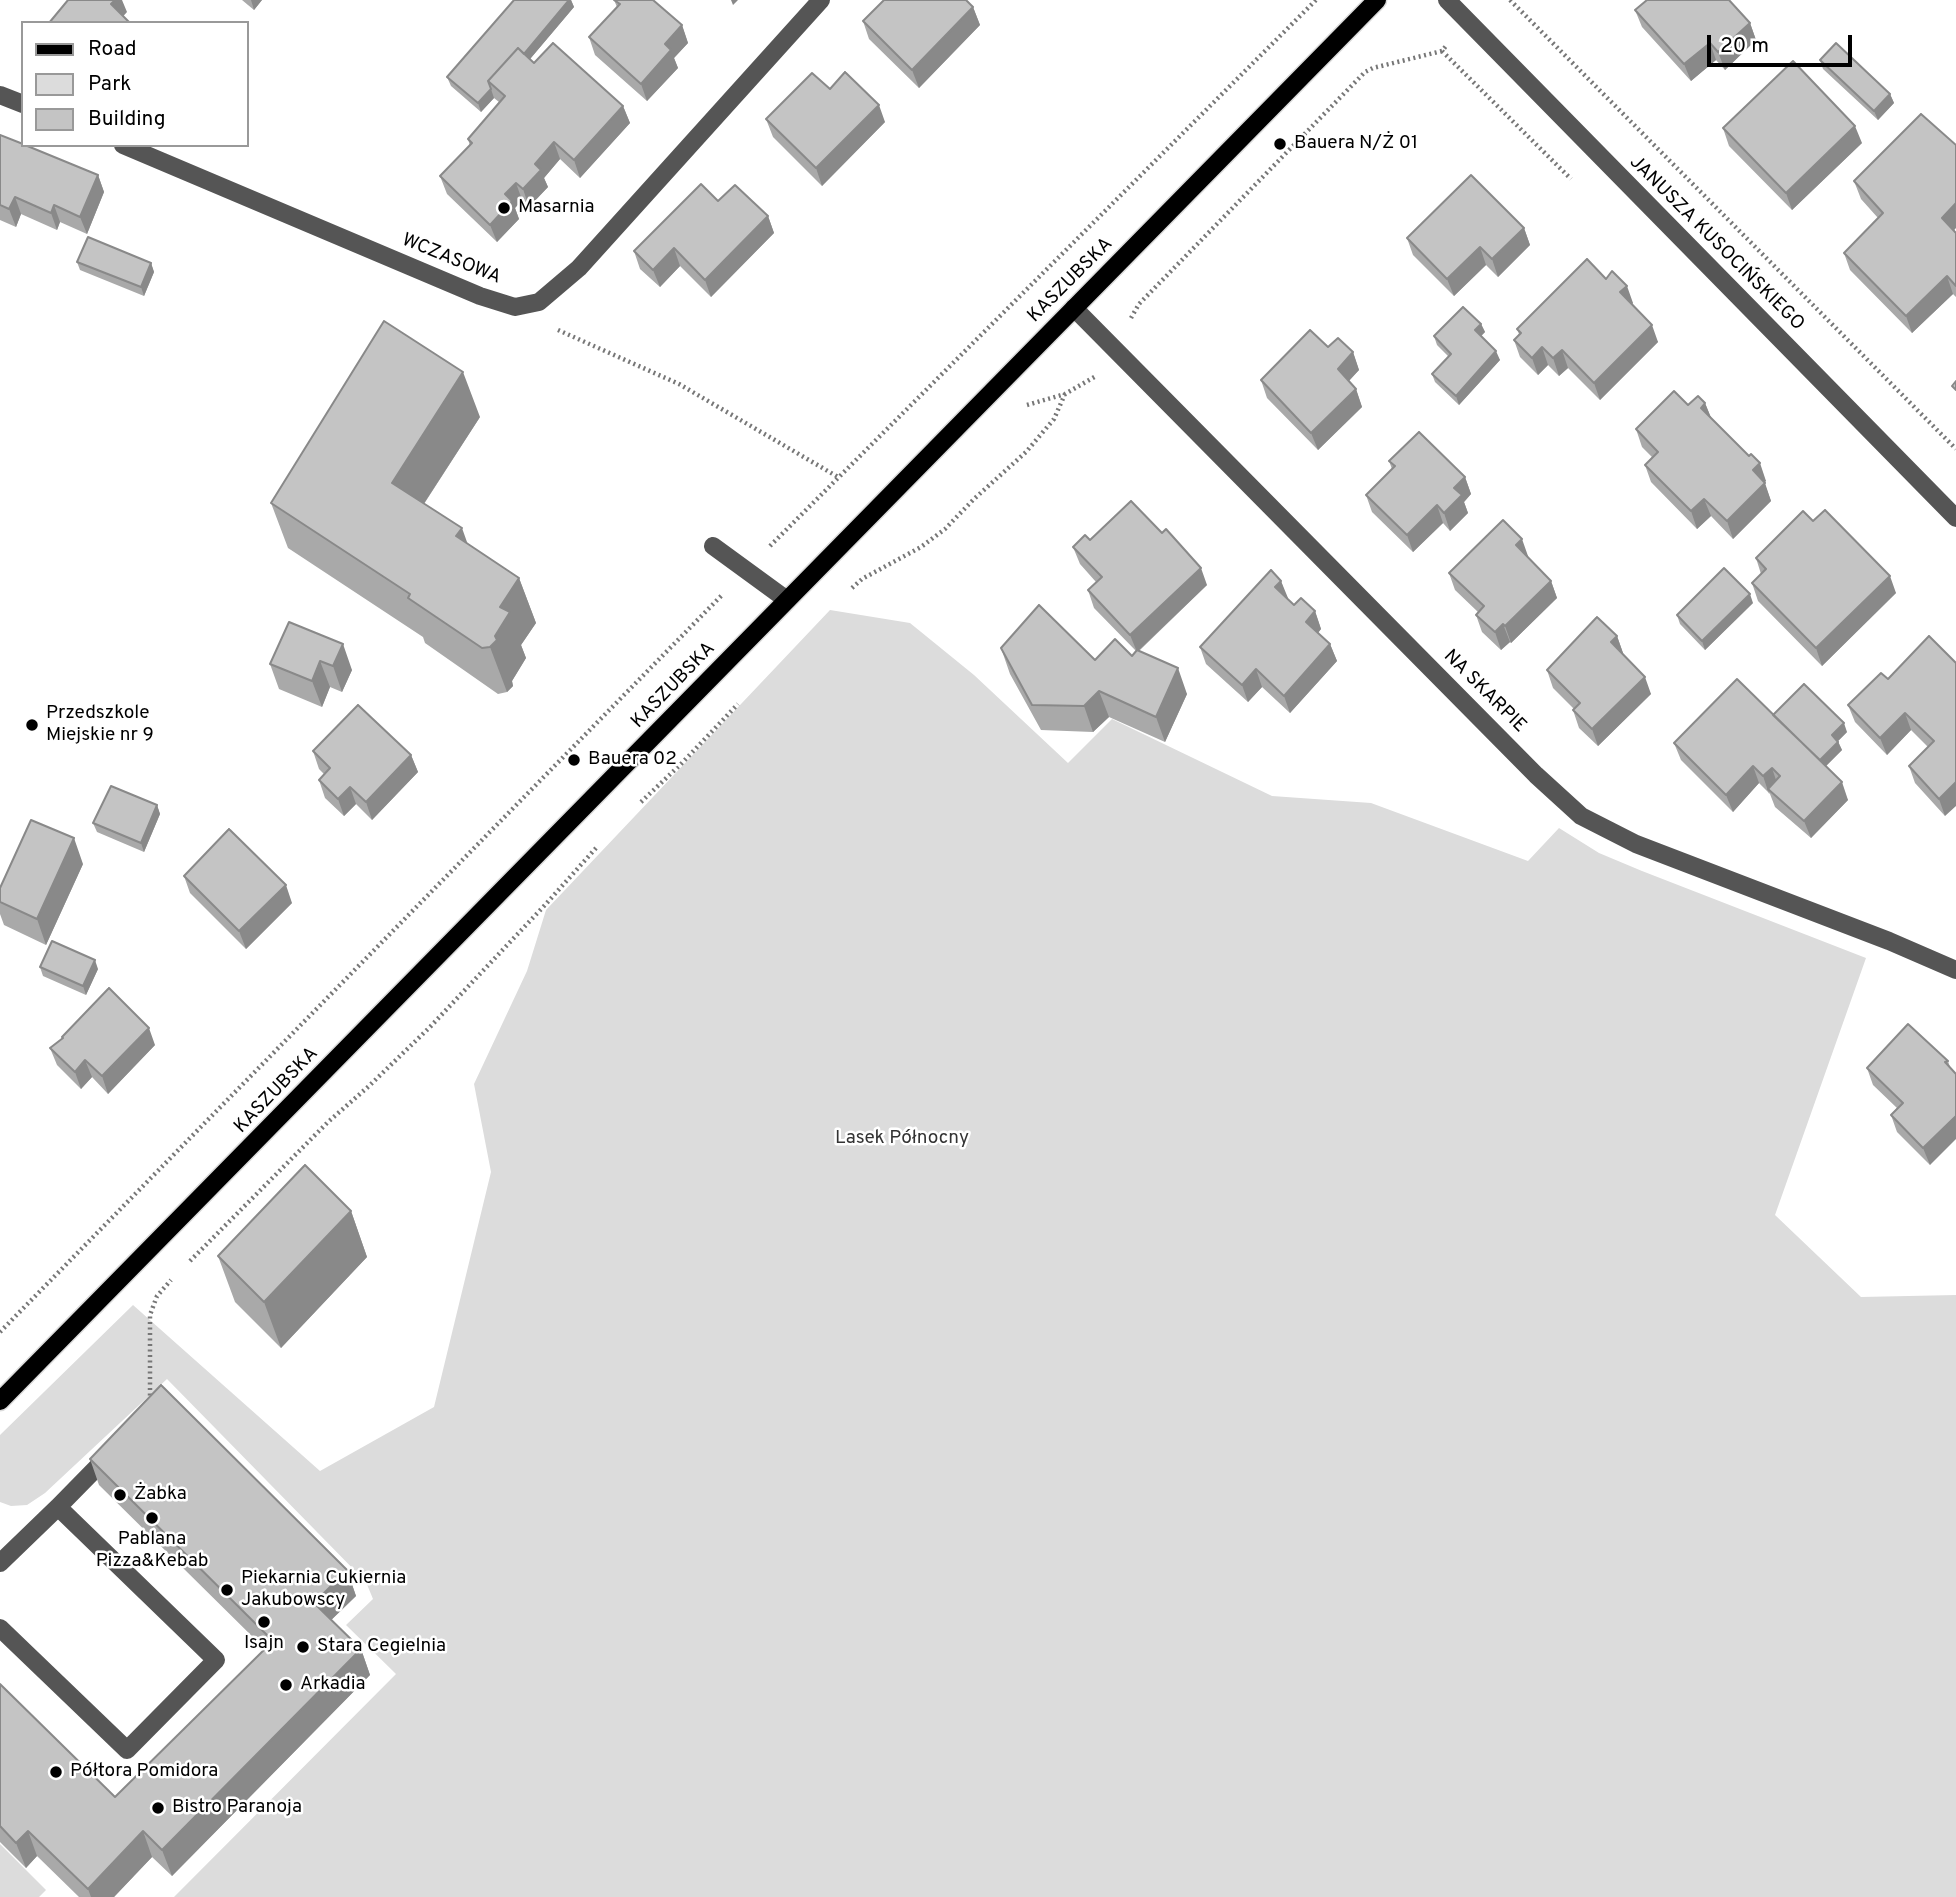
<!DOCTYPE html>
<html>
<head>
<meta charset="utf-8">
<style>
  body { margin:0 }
  #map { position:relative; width:1956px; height:1897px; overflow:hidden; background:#fff; font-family:Overpass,sans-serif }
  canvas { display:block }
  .legend { position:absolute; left:21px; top:21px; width:228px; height:126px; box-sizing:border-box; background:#fff; border:2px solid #999; margin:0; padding:9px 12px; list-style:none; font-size:21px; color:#000 }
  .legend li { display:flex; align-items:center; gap:14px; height:35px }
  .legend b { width:35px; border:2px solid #999 }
  .scale { position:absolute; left:1707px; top:35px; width:145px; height:32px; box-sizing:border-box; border:4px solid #000; border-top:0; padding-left:9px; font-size:21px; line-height:24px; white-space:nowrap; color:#000; -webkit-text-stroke:5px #fff; paint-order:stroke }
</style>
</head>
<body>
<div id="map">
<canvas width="1956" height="1897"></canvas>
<ul class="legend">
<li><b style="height:9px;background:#000"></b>Road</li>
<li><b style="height:19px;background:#dcdcdc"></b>Park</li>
<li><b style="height:19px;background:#c4c4c4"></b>Building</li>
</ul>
<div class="scale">20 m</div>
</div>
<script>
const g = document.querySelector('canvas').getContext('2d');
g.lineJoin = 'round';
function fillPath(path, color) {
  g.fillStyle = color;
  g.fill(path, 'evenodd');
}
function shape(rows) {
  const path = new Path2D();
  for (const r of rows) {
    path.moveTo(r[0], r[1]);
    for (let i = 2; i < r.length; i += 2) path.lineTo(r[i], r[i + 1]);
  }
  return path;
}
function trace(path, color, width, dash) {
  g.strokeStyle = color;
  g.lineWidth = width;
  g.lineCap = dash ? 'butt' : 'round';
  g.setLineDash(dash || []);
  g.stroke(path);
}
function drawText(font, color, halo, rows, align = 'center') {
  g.font = font + ' Overpass,sans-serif';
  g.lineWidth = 5;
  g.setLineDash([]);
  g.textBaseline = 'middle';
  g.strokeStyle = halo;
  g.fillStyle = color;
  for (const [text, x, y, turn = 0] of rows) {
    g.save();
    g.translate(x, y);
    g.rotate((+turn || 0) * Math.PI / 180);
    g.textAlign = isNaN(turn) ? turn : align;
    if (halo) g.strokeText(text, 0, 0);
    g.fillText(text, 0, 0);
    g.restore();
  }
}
const green = shape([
  [830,610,910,623,974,675,1068,763,1112,719,1272,796,1371,803,1528,861,1559,828,1599,853,1642,871,1866,958,1775,1215,1861,1297,1956,1295,1956,1897,174,1897,396,1674,346,1625,373,1599,366,1582,167,1379,45,1493,27,1505,11,1506,0,1502,0,1435,133,1305,320,1471,434,1407,491,1172,474,1084,527,971,546,910],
  [0,1844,46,1890,39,1897,0,1897]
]);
const path = shape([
  [1510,0,1956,449],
  [1442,51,1571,179],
  [1131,318,1139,304,1365,72,1373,68,1442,51,1446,46],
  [558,330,679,384,838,477],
  [1027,405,1065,394,1096,376],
  [770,546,1316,0],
  [852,588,862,579,921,547,945,529,974,499,1026,452,1054,419,1065,394],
  [641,802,681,764,738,704],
  [190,1261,328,1122,369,1086,430,1027,545,905,596,848],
  [0,1332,722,595],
  [150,1401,150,1315,157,1296,171,1280]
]);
const minor = shape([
  [1447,0,1956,518],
  [0,95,23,104],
  [123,145,480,296,515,307,539,302,579,268,821,0],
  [1074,308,1536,775,1581,816,1636,844,1889,941,1956,970],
  [713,546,787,600],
  [58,1507,109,1455],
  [0,1563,58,1507,216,1660,127,1750,0,1628]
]);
const major = shape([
  [0,1401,1377,0]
]);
const wall = shape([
  [242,0,262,0,254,10],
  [514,0,571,0,574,7,530,59,534,63,623,106,630,123,580,178,560,159,544,178,548,187,529,207,522,200,515,208,519,219,497,242,447,194,440,176,470,146,468,139,499,102,494,98,481,112,451,86,447,77],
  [614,0,682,25,688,43,674,58,678,68,647,101,595,55,589,37,617,7],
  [973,7,980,25,919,88,869,39,863,21],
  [1635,10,1750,23,1756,40,1725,70,1716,60,1691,81,1642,27],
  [1820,60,1890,94,1894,103,1878,120,1823,69],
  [830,89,885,122,822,186,773,137,766,119],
  [1723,128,1862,143,1792,210,1729,146],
  [0,135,98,175,104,192,87,234,60,222,57,230,21,214,16,227,0,220],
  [1854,181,1954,230,1956,233,1956,297,1953,294,1912,333,1850,270,1844,253,1878,218,1861,199],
  [718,201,768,216,774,233,711,297,680,266,660,287,640,269,634,251],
  [1524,228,1530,245,1498,277,1486,265,1454,296,1413,255,1407,238],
  [77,262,151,263,154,272,144,296,80,270],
  [1606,279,1633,303,1632,304,1658,342,1600,400,1568,368,1559,376,1548,365,1538,375,1520,357,1514,340,1519,334,1517,329],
  [1481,324,1485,332,1481,336,1500,360,1459,405,1435,382,1432,374,1449,357,1437,345,1434,336],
  [1328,347,1353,352,1359,370,1349,381,1356,389,1362,407,1318,450,1267,398,1261,380],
  [1705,403,1711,418,1766,481,1764,482,1771,501,1733,539,1711,516,1697,529,1651,482,1645,465,1652,457,1642,447,1636,429,1688,405],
  [480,417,424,504,467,543,519,578,536,623,521,645,526,658,512,681,513,686,507,692,498,694,425,643,423,637,288,548,271,503],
  [1389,461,1465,477,1471,494,1464,502,1468,513,1450,531,1443,523,1413,552,1372,512,1366,495,1392,469],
  [1813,521,1896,593,1822,666,1758,601,1752,583,1761,574,1756,558],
  [1073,547,1207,585,1139,651,1187,694,1165,742,1109,717,1093,732,1041,730,1010,674,1001,648,1095,660,1132,656,1136,651,1094,608,1088,590,1096,582,1080,564],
  [1528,556,1528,557,1551,581,1557,598,1511,643,1510,642,1501,650,1482,632,1476,615,1478,612,1455,590,1449,573],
  [1281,581,1287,599,1294,605,1315,611,1321,629,1318,633,1330,644,1337,661,1290,713,1262,687,1248,702,1206,664,1200,647],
  [1753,603,1705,650,1680,624,1677,615],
  [289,622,352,670,342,692,330,687,322,707,279,689,270,664],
  [1617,636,1623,653,1622,654,1651,694,1598,746,1579,728,1573,710,1574,709,1553,688,1547,670],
  [1956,663,1945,816,1915,783,1909,766,1928,747,1911,730,1887,755,1855,722,1848,705,1888,679],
  [1773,715,1847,732,1838,741,1842,750,1826,766,1848,800,1811,838,1775,807,1770,794,1759,783,1733,812,1681,760,1674,743],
  [313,751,411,755,418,772,372,820,356,804,344,816,325,798,319,780,324,774,319,769],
  [157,805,160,814,144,852,97,832,93,823],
  [83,864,46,945,4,925,0,914,0,888],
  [184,876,292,903,246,949,190,893],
  [40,967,98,969,86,995,43,976],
  [62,1037,155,1045,108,1094,92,1077,81,1089,57,1065,50,1048,62,1039],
  [1948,1061,1950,1067,1930,1165,1897,1132,1891,1115,1897,1108,1873,1085,1867,1068],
  [351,1211,367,1257,281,1348,235,1302,218,1256],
  [90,1459,347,1570,356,1596,331,1620,361,1649,370,1675,172,1876,152,1857,114,1897,79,1897,37,1856,26,1868,0,1842,0,1684,115,1797,265,1649,99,1485]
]);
const shadedWall = shape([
  [115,0,122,0,127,12,118,22,111,4],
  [251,0,262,0,254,10],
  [569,0,571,0,574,7,525,65,494,86],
  [731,0,738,0,733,5],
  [973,7,980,25,919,88,912,70],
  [1750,23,1756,40,1725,70,1718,52],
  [682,25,688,43,674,58,678,68,647,101,641,84,665,44],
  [1710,43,1716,60,1691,81,1684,64],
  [491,89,494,98,481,112,478,103],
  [1890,94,1894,103,1878,120,1874,111],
  [879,105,885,122,822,186,816,168],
  [623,106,630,123,580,178,574,160],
  [1855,126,1862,143,1792,210,1786,193],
  [554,142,560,159,544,178,548,187,529,207,523,189,535,164],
  [98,175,104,192,87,234,80,217],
  [516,183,522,200,515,208,519,219,497,242,490,225,505,194],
  [15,197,21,214,16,227,9,209],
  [1956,203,1956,228,1949,236,1942,218],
  [54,205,60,222,57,230,51,213],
  [768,216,774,233,711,297,705,280],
  [1524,228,1530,245,1498,277,1492,259],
  [1480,247,1486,265,1454,296,1447,279],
  [674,248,680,266,660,287,653,270],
  [151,263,154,272,144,296,141,287],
  [1947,276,1953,294,1912,333,1906,316],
  [1627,286,1633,303,1626,310,1620,292],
  [1481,324,1485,332,1478,339,1475,330],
  [1652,325,1658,342,1600,400,1594,383],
  [1542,347,1548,365,1538,375,1532,358],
  [1562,350,1568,368,1559,376,1553,358],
  [1496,351,1500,360,1459,405,1456,396],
  [1353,352,1359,370,1344,386,1338,369],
  [463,372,480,417,408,528,392,483],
  [1356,389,1362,407,1318,450,1311,433],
  [1705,403,1712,420,1701,408],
  [1760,463,1766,481,1759,488,1753,470],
  [1465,477,1471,494,1464,502,1468,513,1450,531,1444,513,1454,488],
  [1765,483,1771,501,1733,539,1727,521],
  [1704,499,1711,516,1697,529,1691,511],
  [1437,505,1443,523,1413,552,1407,535],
  [462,528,478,573,456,536],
  [1522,539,1528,556,1522,563,1516,545],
  [1201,568,1207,585,1137,652,1130,635],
  [1890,576,1896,593,1822,666,1816,648],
  [519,578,536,623,521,645,526,658,512,681,513,686,507,692,490,647,495,636,500,607],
  [1281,581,1288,598,1282,605,1275,587],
  [1551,581,1557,598,1511,643,1505,626],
  [1750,594,1753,603,1705,650,1702,641],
  [1315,611,1321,629,1313,639,1306,622],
  [1503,624,1510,642,1501,650,1495,632],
  [1617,636,1623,653,1617,659,1611,642],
  [343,644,352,670,342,692,333,666],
  [1330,644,1337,661,1290,713,1284,696],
  [320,661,330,687,322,707,312,681],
  [1178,668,1187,694,1165,742,1156,717],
  [1256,669,1262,687,1248,702,1242,685],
  [1645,677,1651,694,1598,746,1592,729],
  [1099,691,1109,717,1093,732,1084,706],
  [1905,713,1911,730,1887,755,1880,738],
  [1844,723,1847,732,1835,744,1832,735],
  [1838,742,1842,750,1822,770,1819,761],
  [411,755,418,772,372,820,366,802],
  [1753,766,1759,783,1733,812,1726,795],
  [1772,768,1778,786,1768,789,1769,794,1763,776],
  [1842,782,1848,800,1811,838,1804,821],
  [1956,782,1956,806,1945,816,1939,799],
  [350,787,356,804,344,816,338,799],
  [157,805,160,814,144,852,141,843],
  [74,838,83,864,46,945,37,919],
  [286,885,292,903,246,949,239,931],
  [95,960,98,969,86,995,83,986],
  [149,1028,155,1045,108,1094,102,1076],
  [85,1060,92,1077,81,1089,75,1072],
  [1956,1116,1956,1139,1930,1165,1923,1148],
  [351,1211,367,1257,281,1348,264,1302],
  [347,1570,356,1596,323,1628,314,1603],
  [361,1649,370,1675,172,1876,162,1850],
  [28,1831,37,1856,26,1868,16,1843],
  [143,1831,152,1857,114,1897,91,1897,88,1889]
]);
const building = shape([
  [68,0,115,0,111,4,130,23,49,23,68,0],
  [514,0,569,0,524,54,518,48,488,81,491,89,478,103,447,77,514,0],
  [614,0,653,0,682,25,665,44,671,50,641,84,589,37,620,4,614,0],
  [884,0,966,0,973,7,912,70,863,21,884,0],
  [1647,0,1729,0,1750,23,1718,52,1710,43,1684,64,1635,10,1647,0],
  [553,43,623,106,574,160,554,142,535,164,541,170,523,189,516,183,505,194,512,201,490,225,440,176,472,143,468,139,505,96,488,81,518,48,534,63,553,43],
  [1836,43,1890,94,1874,111,1820,60,1836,43],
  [1793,61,1855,126,1786,193,1723,128,1793,61],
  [845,72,879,105,816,168,766,119,812,73,830,89,845,72],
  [1921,114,1956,145,1956,203,1942,218,1956,233,1956,286,1947,276,1906,316,1844,253,1883,213,1854,181,1921,114],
  [0,135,23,144,23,145,25,145,98,175,80,217,54,205,51,213,15,197,9,209,0,205,0,135],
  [1471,175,1524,228,1492,259,1480,247,1447,279,1407,238,1471,175],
  [701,184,718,201,735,185,768,216,705,280,674,248,653,270,634,251,701,184],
  [88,237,151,263,141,287,77,262,88,237],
  [1587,259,1606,279,1612,271,1627,286,1620,292,1652,325,1594,383,1562,350,1553,358,1542,347,1532,358,1514,340,1521,333,1517,329,1587,259],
  [1463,307,1481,324,1475,330,1496,351,1456,396,1432,374,1451,354,1434,336,1463,307],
  [384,321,463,372,392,483,462,528,456,536,519,578,500,607,510,612,495,636,497,640,490,647,482,648,408,598,410,594,271,503,384,321],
  [1310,330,1328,347,1338,338,1353,352,1338,369,1356,389,1311,433,1261,380,1310,330],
  [1956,381,1956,390,1952,386,1956,381],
  [1674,391,1688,405,1698,396,1705,403,1701,408,1749,456,1751,454,1760,463,1753,470,1765,483,1727,521,1704,499,1691,511,1645,465,1658,452,1636,429,1674,391],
  [1419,432,1465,477,1454,488,1462,495,1444,513,1437,505,1407,535,1366,495,1395,466,1389,461,1419,432],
  [1131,501,1162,533,1166,529,1201,568,1130,635,1088,590,1102,577,1073,547,1085,535,1090,540,1131,501],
  [1825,510,1890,576,1816,648,1752,583,1766,569,1756,558,1803,511,1813,521,1825,510],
  [1503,520,1522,539,1516,545,1551,581,1505,626,1503,624,1495,632,1476,615,1484,606,1449,573,1503,520],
  [1724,568,1750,594,1702,641,1677,615,1724,568],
  [1271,570,1281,581,1275,587,1294,605,1301,598,1315,611,1306,622,1330,644,1284,696,1256,669,1242,685,1200,647,1271,570],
  [1039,605,1095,660,1115,639,1132,656,1137,650,1178,668,1156,717,1099,691,1084,706,1032,705,1001,648,1039,605],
  [1597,617,1617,636,1611,642,1645,677,1592,729,1573,710,1580,703,1547,670,1597,617],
  [289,622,343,644,333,666,320,661,312,681,270,664,289,622],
  [1929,636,1956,663,1956,782,1939,799,1909,766,1934,741,1905,713,1880,738,1848,705,1881,673,1888,679,1929,636],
  [1737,679,1842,782,1804,821,1768,789,1780,776,1772,768,1763,776,1753,766,1726,795,1674,743,1737,679],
  [1804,684,1844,723,1832,735,1838,742,1820,760,1773,715,1804,684],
  [358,705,411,755,366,802,350,787,338,799,319,780,330,768,313,751,358,705],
  [111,786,157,805,141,843,93,823,111,786],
  [31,820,74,838,37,919,0,902,0,888,31,820],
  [229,829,286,885,239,931,184,876,229,829],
  [52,941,95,960,83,986,40,967,52,941],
  [109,988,149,1028,102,1076,85,1060,75,1072,50,1048,63,1038,62,1037,109,988],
  [1908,1024,1948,1061,1945,1062,1956,1074,1956,1116,1923,1148,1891,1115,1903,1103,1867,1068,1908,1024],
  [305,1165,351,1211,264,1302,218,1256,305,1165],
  [161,1385,347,1570,314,1603,361,1649,162,1850,143,1831,88,1889,28,1831,16,1843,0,1826,0,1684,115,1797,273,1641,90,1459,161,1385]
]);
const markers = [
  [1280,144,7,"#000"],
  [504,208,7,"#000"],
  [32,725,7,"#000"],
  [574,760,7,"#000"],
  [120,1495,7,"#000"],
  [152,1518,7,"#000"],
  [227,1590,7,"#000"],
  [264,1622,7,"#000"],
  [303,1647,7,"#000"],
  [286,1685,7,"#000"],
  [56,1772,7,"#000"],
  [158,1808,7,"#000"]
];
const poiNames = [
  ["Bauera N/Ż 01",1294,144],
  ["Masarnia",518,208],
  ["Przedszkole",46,714],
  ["Miejskie nr 9",46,736],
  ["Bauera 02",588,760],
  ["Żabka",134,1495],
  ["Pablana",152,1540,"center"],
  ["Pizza&Kebab",152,1562,"center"],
  ["Piekarnia Cukiernia",241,1579],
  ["Jakubowscy",241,1601],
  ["Isajn",264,1644,"center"],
  ["Stara Cegielnia",317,1647],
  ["Arkadia",300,1685],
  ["Półtora Pomidora",70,1772],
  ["Bistro Paranoja",172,1808]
];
const streetNames = [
  ["JANUSZA KUSOCIŃSKIEGO",1716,244,45],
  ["WCZASOWA",451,260,22],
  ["KASZUBSKA",1071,281,-45],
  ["KASZUBSKA",674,686,-46],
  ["NA SKARPIE",1484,692,45],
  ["KASZUBSKA",277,1091,-46]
];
const parkNames = [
  ["Lasek Północny",902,1139]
];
fillPath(green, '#dcdcdc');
trace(major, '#dbdbdb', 21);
trace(path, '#777', 4.5, [2, 3.5]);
trace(minor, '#555', 18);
trace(major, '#000', 18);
fillPath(wall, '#a9a9a9');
fillPath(shadedWall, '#898989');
fillPath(building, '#c4c4c4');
trace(building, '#898989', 2);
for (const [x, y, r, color] of markers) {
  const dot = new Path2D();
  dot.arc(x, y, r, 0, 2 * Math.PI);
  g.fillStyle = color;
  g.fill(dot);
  trace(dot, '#fff', 2.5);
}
drawText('19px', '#000', '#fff', poiNames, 'left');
drawText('19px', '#000', '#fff', streetNames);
drawText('19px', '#333', '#fff', parkNames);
</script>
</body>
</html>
